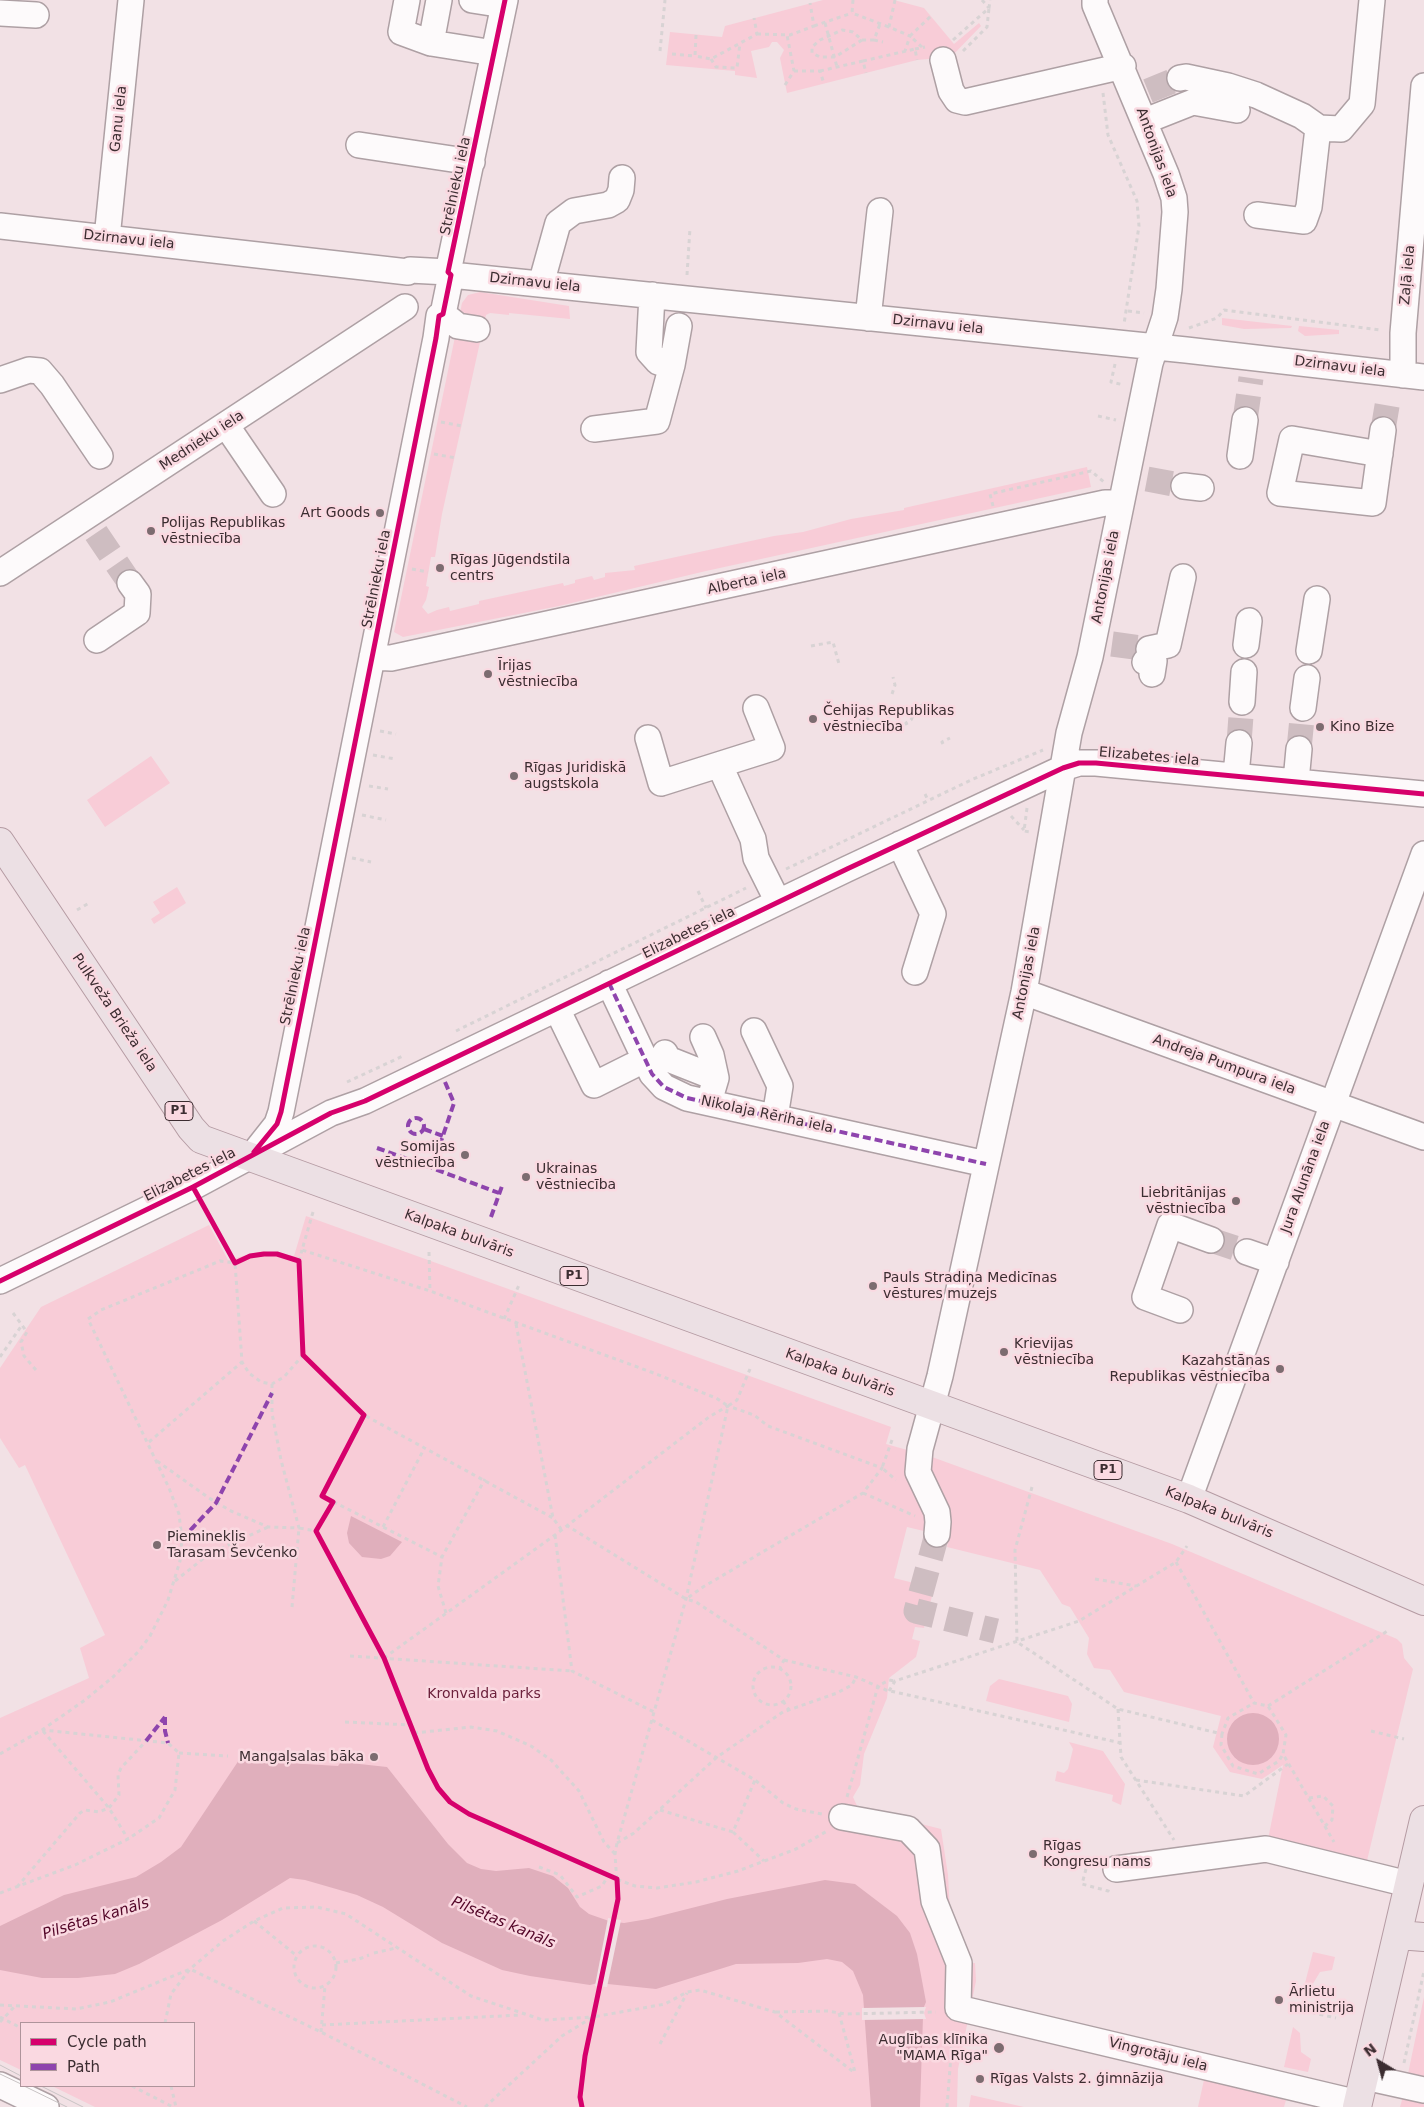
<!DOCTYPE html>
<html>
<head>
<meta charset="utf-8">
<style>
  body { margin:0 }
  #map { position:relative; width:1424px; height:2107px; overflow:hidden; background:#f2e1e5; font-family:"DejaVu Sans",sans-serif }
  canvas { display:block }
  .legend { position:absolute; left:20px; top:2022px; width:175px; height:65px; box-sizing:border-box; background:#fad9e1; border:1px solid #ae949b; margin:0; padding:6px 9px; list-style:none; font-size:15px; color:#3c2d31 }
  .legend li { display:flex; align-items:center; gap:10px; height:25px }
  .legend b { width:25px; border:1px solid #ae949b }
  .north { position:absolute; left:1354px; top:2037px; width:50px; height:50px; -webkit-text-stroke:4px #fad9e1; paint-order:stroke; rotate:323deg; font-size:14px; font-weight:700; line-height:20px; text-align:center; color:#3c2d31 }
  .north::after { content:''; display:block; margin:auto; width:18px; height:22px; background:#3c2d31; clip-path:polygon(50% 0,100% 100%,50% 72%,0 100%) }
</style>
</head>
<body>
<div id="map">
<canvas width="1424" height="2107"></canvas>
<ul class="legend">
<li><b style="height:6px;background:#d6006c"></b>Cycle path</li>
<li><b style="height:6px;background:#8e44ad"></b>Path</li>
</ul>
<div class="north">N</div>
</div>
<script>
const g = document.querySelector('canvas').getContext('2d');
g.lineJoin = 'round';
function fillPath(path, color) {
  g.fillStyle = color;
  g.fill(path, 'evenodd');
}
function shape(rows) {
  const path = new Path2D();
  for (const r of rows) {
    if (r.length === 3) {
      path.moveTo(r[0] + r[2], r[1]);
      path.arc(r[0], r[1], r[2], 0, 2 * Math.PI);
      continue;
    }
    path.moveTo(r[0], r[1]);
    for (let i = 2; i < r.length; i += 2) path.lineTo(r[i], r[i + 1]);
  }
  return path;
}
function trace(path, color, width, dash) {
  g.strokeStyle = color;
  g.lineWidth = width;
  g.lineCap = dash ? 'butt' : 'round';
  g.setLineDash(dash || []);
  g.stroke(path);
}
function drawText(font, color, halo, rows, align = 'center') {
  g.font = font + ' "DejaVu Sans",sans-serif';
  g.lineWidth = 5;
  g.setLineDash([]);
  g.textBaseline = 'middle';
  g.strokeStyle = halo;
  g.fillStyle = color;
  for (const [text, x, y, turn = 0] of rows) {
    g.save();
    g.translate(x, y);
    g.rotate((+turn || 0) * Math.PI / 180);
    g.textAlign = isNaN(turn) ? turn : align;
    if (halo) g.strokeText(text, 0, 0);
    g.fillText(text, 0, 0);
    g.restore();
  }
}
const green = shape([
  [823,0,894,0,924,8,954,44,979,23,981,26,951,57,917,60,787,93,780,58,784,50,777,42,772,42,769,47,751,51,757,78,735,75,735,71,666,65,670,32,722,37,725,26],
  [480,292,569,306,570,319,509,313,509,315,490,313,486,315,442,514,435,557,431,557,426,586,429,587,426,600,422,607,428,614,437,610,449,607,450,611,479,604,479,601,563,583,564,586,575,583,575,580,592,576,594,580,605,577,605,573,635,570,634,566,774,536,803,532,851,519,904,510,904,508,1087,467,1091,487,706,571,559,606,403,637,394,632,456,332,462,303,468,295],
  [1222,318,1292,326,1291,328,1244,329,1222,325],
  [1299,326,1339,330,1339,334,1305,336,1298,331],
  [151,756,170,783,105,827,87,800],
  [177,887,186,903,154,924,151,919,160,913,153,902],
  [306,1216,891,1427,886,1444,932,1457,1172,1544,1397,1639,1402,1644,1404,1658,1413,1669,1364,1873,1266,1849,1283,1765,1262,1779,1230,1772,1213,1747,1221,1716,1124,1692,1110,1670,1094,1668,1087,1654,1089,1638,1070,1607,1062,1604,1040,1570,947,1547,949,1537,907,1527,894,1578,934,1588,924,1628,915,1627,912,1639,920,1641,916,1657,889,1678,887,1698,864,1754,860,1785,853,1797,858,1808,941,1829,948,1875,951,1930,961,1930,963,1964,975,1963,976,1981,958,2069,957,2107,95,2107,52,2086,194,2086,194,2023,21,2023,21,2070,0,2060,0,1718,89,1678,80,1648,105,1635,25,1465,19,1468,0,1438,0,1368,41,1307,209,1225,228,1260,262,1251,294,1256],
  [999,1679,1068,1696,1072,1704,1069,1722,986,1701,990,1686],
  [1069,1742,1103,1751,1125,1784,1121,1805,1112,1801,1113,1795,1055,1781,1057,1771,1064,1773,1068,1769,1073,1749],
  [1313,1952,1335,1957,1332,1970,1320,1972,1311,1987,1303,1991],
  [1424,1997,1424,2107,1400,2107,1404,2093],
  [1293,2027,1300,2033,1301,2052,1311,2059,1308,2072,1284,2067],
  [1204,2080,1286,2100,1284,2107,1198,2107],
  [971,2095,1024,2107,969,2107]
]);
const water = shape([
  [351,1516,402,1542,390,1556,381,1559,362,1557,349,1543,347,1533],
  [1253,1739,26],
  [239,1760,338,1766,341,1762,387,1767,448,1844,467,1863,481,1869,496,1871,529,1868,553,1876,568,1888,580,1907,589,1914,609,1921,624,1923,648,1919,727,1899,825,1880,855,1884,897,1916,910,1933,917,1954,926,2002,921,2014,923,2017,920,2107,871,2107,863,1995,853,1971,842,1962,827,1959,798,1963,736,1964,656,1989,598,1983,590,1985,530,1976,502,1970,442,1943,383,1907,357,1895,305,1880,290,1878,222,1920,139,1964,115,1974,78,1978,42,1978,0,1970,0,1926,64,1895,136,1877,161,1862,181,1847]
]);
const pier = shape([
  [608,1918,621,1920,607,1987,595,1986],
  [926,2007,924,2013,926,2019,862,2020,862,2008]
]);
const minorTunnel = shape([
  [1148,91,1180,78],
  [1245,420,1251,378],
  [1383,430,1389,394],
  [1147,479,1184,486],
  [96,533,130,583],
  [1112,644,1149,649],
  [1239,743,1242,702],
  [1299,749,1303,708],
  [1211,1240,1247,1252],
  [937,1534,916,1611,996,1631]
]);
const path = shape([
  [853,0,852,13,889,27],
  [895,0,889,27,910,36,905,51],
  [982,0,989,8],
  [825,23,837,67],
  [814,26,852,13],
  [757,34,790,35,814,26,810,3],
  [696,35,695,56,711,59,757,34,754,18],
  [862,40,835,57,820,57,812,53,812,47,820,40,842,30,853,32,862,40,874,40,880,24],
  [874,40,883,42],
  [953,40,989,8,990,0],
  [922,47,910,36,931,16],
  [915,49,925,47],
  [660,51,665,0],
  [963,51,987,27,989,8],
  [672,54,695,56],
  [711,59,716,67,737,68,740,43],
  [863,61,915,49,917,60],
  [794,71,820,71,824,84],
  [820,71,863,61,866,73],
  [785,85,794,71,787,35],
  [1103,93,1108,135,1137,201,1139,226,1124,324],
  [687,275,690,228],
  [1128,311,1144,313],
  [1189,328,1217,318,1224,310,1381,330],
  [1115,364,1111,382,1124,385],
  [1098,416,1116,420],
  [441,422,462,426],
  [434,454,456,458],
  [993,506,990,494,1091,471,1104,482],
  [412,569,428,572],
  [811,646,833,642,839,664,841,663],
  [892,694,895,685,893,677],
  [884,708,892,727],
  [854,720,855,723,867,717,874,732],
  [907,725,906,723,911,720,917,708,924,704,923,702],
  [380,731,396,734],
  [943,744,942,742,950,738],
  [373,755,395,759],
  [369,786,388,789],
  [925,794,928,800],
  [1027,808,1024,831,1030,832],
  [362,815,386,820],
  [1011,816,1024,830],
  [352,858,371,862],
  [786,869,971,780,1043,750],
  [698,891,706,908],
  [77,910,89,903],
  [456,1031,746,888],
  [347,1082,403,1056],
  [313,1212,302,1250,430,1291,651,1372,716,1398,728,1406],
  [429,1252,430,1291],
  [299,1261,302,1250],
  [13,1313,27,1332,21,1342,24,1356,36,1370],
  [504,1319,519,1285],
  [516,1324,553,1518,561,1529],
  [303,1355,364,1415,553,1518],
  [0,1357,22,1325],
  [364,1415,322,1496,442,1557],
  [892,1440,882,1468,896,1480],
  [149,1442,242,1362],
  [157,1461,209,1498,231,1511,268,1527,299,1528,281,1460,272,1413,272,1384],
  [1032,1487,1015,1550,1017,1642,1118,1709,1222,1734,1228,1718,1254,1703],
  [863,1493,915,1516],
  [566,1525,686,1599,696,1602,784,1660,780,1668],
  [383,1527,425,1447],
  [316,1531,384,1658,428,1769,438,1788,450,1802,469,1814,608,1876,635,1886,657,1888,696,1882,738,1871,796,1849,827,1831],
  [316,1531,333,1502],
  [555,1535,572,1671,654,1712],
  [1176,1562,1254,1703,1268,1706,1286,1735,1283,1754,1334,1842],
  [1095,1579,1136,1586],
  [175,1581,209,1554,268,1527],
  [292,1607,299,1528,316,1531],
  [446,1613,438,1586,442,1557,485,1479],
  [350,1656,572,1671],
  [384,1658,555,1535,709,1417,728,1406,754,1415,768,1426,882,1468,863,1493,703,1587,686,1599],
  [784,1660,856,1677,886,1690,1121,1743],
  [772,1686,19],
  [889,1691,895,1681,1079,1621,1176,1562,1187,1546],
  [783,1701,789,1710],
  [1268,1706,1389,1630],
  [1118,1709,1121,1757,1174,1840],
  [652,1720,755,1780,783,1803,796,1809,822,1814],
  [345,1722,411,1725],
  [43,1731,109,1808,128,1839],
  [1371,1731,1404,1739],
  [414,1733,471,1727,497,1731,531,1746,551,1760,579,1791,604,1842,615,1854],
  [1222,1734,1221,1745,1233,1766,1258,1774,1279,1761,1283,1754],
  [179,1753,228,1756],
  [0,1754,42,1730,85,1700,113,1677,139,1651,150,1636,168,1600,180,1561,182,1539,179,1514,169,1488,88,1319,101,1310,220,1261,235,1263,250,1256,277,1254,299,1261,303,1355,284,1377,272,1384,261,1382,249,1373,242,1362,235,1263,210,1218],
  [1136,1780,1244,1796,1288,1764],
  [847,1797,878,1686,889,1680,895,1681],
  [1309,1798,1323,1796,1333,1806,1332,1820,1325,1826],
  [660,1810,733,1832,755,1780],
  [733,1832,764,1861],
  [617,1843,634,1833,717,1757,783,1712,837,1693,852,1685,856,1677],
  [539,1867,560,1875,577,1897,602,1886,608,1876],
  [1086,1869,1082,1884,1108,1891,1109,1888],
  [17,1887,80,1813,85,1810,99,1812,109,1808,119,1795,118,1775,121,1768,146,1741],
  [0,1893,75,1865,128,1839,159,1818,175,1790,179,1753,168,1743,43,1730],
  [254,1921,297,1956],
  [315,1967,21],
  [374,1953,396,1948],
  [336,1963,359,1959,369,1955],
  [0,2005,76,2009,110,2002,190,1969,321,2032,467,2107],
  [1296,2009,1336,2018],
  [776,2012,828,2011,845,2014,936,2012],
  [839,2013,855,2072],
  [0,2017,21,2028],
  [0,2022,15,2006],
  [165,2023,171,1994,190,1969,223,1941,254,1921,283,1908,317,1907,346,1914,471,1996,543,2020,593,2017],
  [322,2025,521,2015],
  [321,2032,325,1986],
  [660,2044,687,1993],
  [1404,2063,1424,1971],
  [132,2086,173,2107],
  [171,2086,176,2107],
  [485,2107,562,2036,593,2017,665,2004,687,1992,700,1990,775,2012,855,2073],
  [582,2107,580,2097,585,2056,618,1899,615,1854,617,1843,686,1599,728,1406,737,1400,750,1369],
  [947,2107,953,2029]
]);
const minor = shape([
  [407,0,401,32,431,43,494,53],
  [472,0,504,5],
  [0,13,36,15],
  [431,43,439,0],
  [943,60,951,91,957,100,965,102,1123,66],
  [1180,78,1186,77,1228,86,1256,95,1302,116,1319,128],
  [1145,121,1193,102,1237,110],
  [359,145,472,162],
  [1257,215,1304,221,1309,207,1318,128,1341,129,1362,104,1372,0],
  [0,226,408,272,410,270,448,272],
  [107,238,131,0],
  [448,272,505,0],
  [451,275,1186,350,1424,377],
  [541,284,558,223,574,211,608,205,617,200,621,190,622,178],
  [652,295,649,352,658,362,672,365],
  [443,314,458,326,477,329],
  [868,318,880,211],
  [1403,375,1403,333,1424,86],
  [0,380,29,370,40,371,52,385,100,456],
  [226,425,273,494],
  [594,429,657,421,672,365,679,326],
  [1380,454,1292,439,1280,493,1373,503,1383,430],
  [1240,456,1245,420],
  [1184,486,1201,488],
  [0,573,405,307],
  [97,640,137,613,138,594,130,583],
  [1246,645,1249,621],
  [1149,649,1168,645,1183,577],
  [1309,651,1317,599],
  [372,657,391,658,1105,503,1120,503],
  [1145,662,1154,661,1152,674],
  [1242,702,1244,672],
  [1303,708,1307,678],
  [648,738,661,783,772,748,756,708],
  [720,766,753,839,756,858,778,902],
  [1236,775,1239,743],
  [1296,781,1299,749],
  [900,844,933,914,915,972],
  [609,983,652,1074,664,1087,687,1098,986,1164],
  [1024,992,1424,1137],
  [557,1009,594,1085,632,1066],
  [754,1031,780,1086,775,1117],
  [703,1037,711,1055,716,1078],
  [665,1053,668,1059,716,1078,709,1102],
  [258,1148,277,1124,281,1112,436,338,439,316,443,314,451,275],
  [1247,1252,1276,1262],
  [0,1281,193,1187,331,1113,365,1101,847,869,1063,768,1079,763,1096,763,1424,794],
  [1180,1310,1145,1297,1170,1225,1211,1240],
  [1189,1499,1424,854],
  [937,1534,938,1522,937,1512,918,1472,920,1449,940,1376,1024,992,1069,733,1090,657,1150,363,1165,317,1169,289,1175,212,1174,198,1166,174,1095,5,1095,0],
  [842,1817,908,1829,927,1849,934,1901,959,1963,958,2008,1358,2103],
  [1116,1869,1266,1849,1408,1884],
  [1365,2077,1424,2090],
  [0,2085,46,2107]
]);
const major = shape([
  [0,842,191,1128,201,1139,1189,1499,1424,1601],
  [1398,1935,1424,1937],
  [1357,2107,1424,1820]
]);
const tram = shape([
  [0,2065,21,2076],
  [0,2074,21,2084],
  [24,2086,67,2107],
  [41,2086,83,2107]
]);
const quiet = shape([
  [609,983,652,1074,664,1087,687,1098,986,1164],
  [445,1082,454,1103,432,1168,499,1193],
  [416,1126,8],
  [424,1129,443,1136],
  [377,1148,432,1168],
  [491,1217,502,1186],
  [182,1539,216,1503,272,1393],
  [165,1717,165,1731,168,1743],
  [146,1741,165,1717]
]);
const cycleway = shape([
  [254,1152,277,1124,281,1112,436,338,439,316,443,314,451,275,448,272,505,0],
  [193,1187,235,1263,250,1256,264,1254,277,1254,299,1261,303,1355,364,1415,322,1496,333,1502,316,1531,384,1658,428,1769,438,1788,450,1802,469,1814,617,1879,618,1899,585,2056,580,2097,582,2107],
  [0,1281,193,1187,331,1113,365,1101,847,869,1063,768,1079,763,1096,763,1424,794]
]);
const markers = [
  [380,513,5,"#7c6c70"],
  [151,531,5,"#7c6c70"],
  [440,568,5,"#7c6c70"],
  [488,674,5,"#7c6c70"],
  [813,719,5,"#7c6c70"],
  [1320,727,5,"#7c6c70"],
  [514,776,5,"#7c6c70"],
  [465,1155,5,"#7c6c70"],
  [526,1177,5,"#7c6c70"],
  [1236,1201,5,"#7c6c70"],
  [873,1286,5,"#7c6c70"],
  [1004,1352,5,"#7c6c70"],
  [1280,1369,5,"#7c6c70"],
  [157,1545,5,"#7c6c70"],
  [374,1757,5,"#7c6c70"],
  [1033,1854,5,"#7c6c70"],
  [1279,2000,5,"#7c6c70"],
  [999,2048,6,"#7c6c70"],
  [980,2079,5,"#7c6c70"]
];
const shields = [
  [179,1111,28],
  [574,1276,28],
  [1108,1470,28]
];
const shieldNames = [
  ["P1",179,1111],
  ["P1",574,1276],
  ["P1",1108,1470]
];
const streetNames = [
  ["Ganu iela",119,119,-84],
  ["Antonijas iela",1156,153,70],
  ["Strēlnieku iela",456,186,-78],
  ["Dzirnavu iela",129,240,6],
  ["Zaļā iela",1408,275,-85],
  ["Dzirnavu iela",535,283,6],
  ["Dzirnavu iela",938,325,6],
  ["Dzirnavu iela",1340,367,7],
  ["Mednieku iela",202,441,-33],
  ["Antonijas iela",1106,577,-79],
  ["Strēlnieku iela",377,579,-79],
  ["Alberta iela",747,582,-12],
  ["Elizabetes iela",1149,757,5],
  ["Elizabetes iela",689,933,-26],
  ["Antonijas iela",1027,973,-79],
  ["Strēlnieku iela",296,976,-78],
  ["Pulkveža Brieža iela",114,1013,56],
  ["Andreja Pumpura iela",1224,1065,20],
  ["Nikolaja Rēriha iela",767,1115,12],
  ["Elizabetes iela",190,1175,-27],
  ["Jura Alunāna iela",1306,1177,-70],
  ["Kalpaka bulvāris",459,1234,20],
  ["Kalpaka bulvāris",840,1373,20],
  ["Kalpaka bulvāris",1219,1513,22],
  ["Vingrotāju iela",1158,2055,14]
];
const poiNames = [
  ["Art Goods",370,513,"right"],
  ["Polijas Republikas",161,523],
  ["vēstniecība",161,539],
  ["Rīgas Jūgendstila",450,560],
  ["centrs",450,576],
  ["Īrijas",498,666],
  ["vēstniecība",498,682],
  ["Čehijas Republikas",823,711],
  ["vēstniecība",823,727],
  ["Kino Bize",1330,727],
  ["Rīgas Juridiskā",524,768],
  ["augstskola",524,784],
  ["Somijas",455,1147,"right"],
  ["vēstniecība",455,1163,"right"],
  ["Ukrainas",536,1169],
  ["vēstniecība",536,1185],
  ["Liebritānijas",1226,1193,"right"],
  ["vēstniecība",1226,1209,"right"],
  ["Pauls Stradiņa Medicīnas",883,1278],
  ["vēstures muzejs",883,1294],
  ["Krievijas",1014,1344],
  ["vēstniecība",1014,1360],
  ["Kazahstānas",1270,1361,"right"],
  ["Republikas vēstniecība",1270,1377,"right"],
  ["Piemineklis",167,1537],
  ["Tarasam Ševčenko",167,1553],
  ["Mangaļsalas bāka",364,1757,"right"],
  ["Rīgas",1043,1846],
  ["Kongresu nams",1043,1862],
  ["Ārlietu",1289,1992],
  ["ministrija",1289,2008],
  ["Auglības klīnika",988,2040,"right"],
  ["\"MAMA Rīga\"",988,2056,"right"],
  ["Rīgas Valsts 2. ģimnāzija",990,2079]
];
const parkNames = [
  ["Kronvalda parks",484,1694]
];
const waterNames = [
  ["Pilsētas kanāls",96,1919,-17],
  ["Pilsētas kanāls",503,1923,23]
];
fillPath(green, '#f8ccd7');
fillPath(water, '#e0afbc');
fillPath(pier, '#f2e1e5');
trace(minorTunnel, '#cebdc1', 25, [25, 12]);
trace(minor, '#aea0a4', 28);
trace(major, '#b59ba3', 30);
trace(path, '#d8d3d4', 3, [4, 4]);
trace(minor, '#fdfafb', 25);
trace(major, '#ece0e4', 28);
trace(tram, '#c8c3c4', 1);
trace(quiet, '#8e44ad', 4, [8, 4]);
trace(cycleway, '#d6006c', 5);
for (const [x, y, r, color] of markers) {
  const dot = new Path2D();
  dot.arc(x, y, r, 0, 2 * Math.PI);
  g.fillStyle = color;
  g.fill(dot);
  trace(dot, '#fad9e1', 2);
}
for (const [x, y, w] of shields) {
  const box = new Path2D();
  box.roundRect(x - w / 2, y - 9.5, w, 19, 4);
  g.fillStyle = '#fad9e1';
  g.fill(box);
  trace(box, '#3c2d31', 1);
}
drawText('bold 12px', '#3c2d31', null, shieldNames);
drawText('14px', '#3c2d31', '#fad9e1', streetNames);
drawText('14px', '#3c2d31', '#fad9e1', poiNames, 'left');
drawText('14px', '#6c213c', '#fad9e1', parkNames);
drawText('italic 15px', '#520527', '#fad9e1', waterNames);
</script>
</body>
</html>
